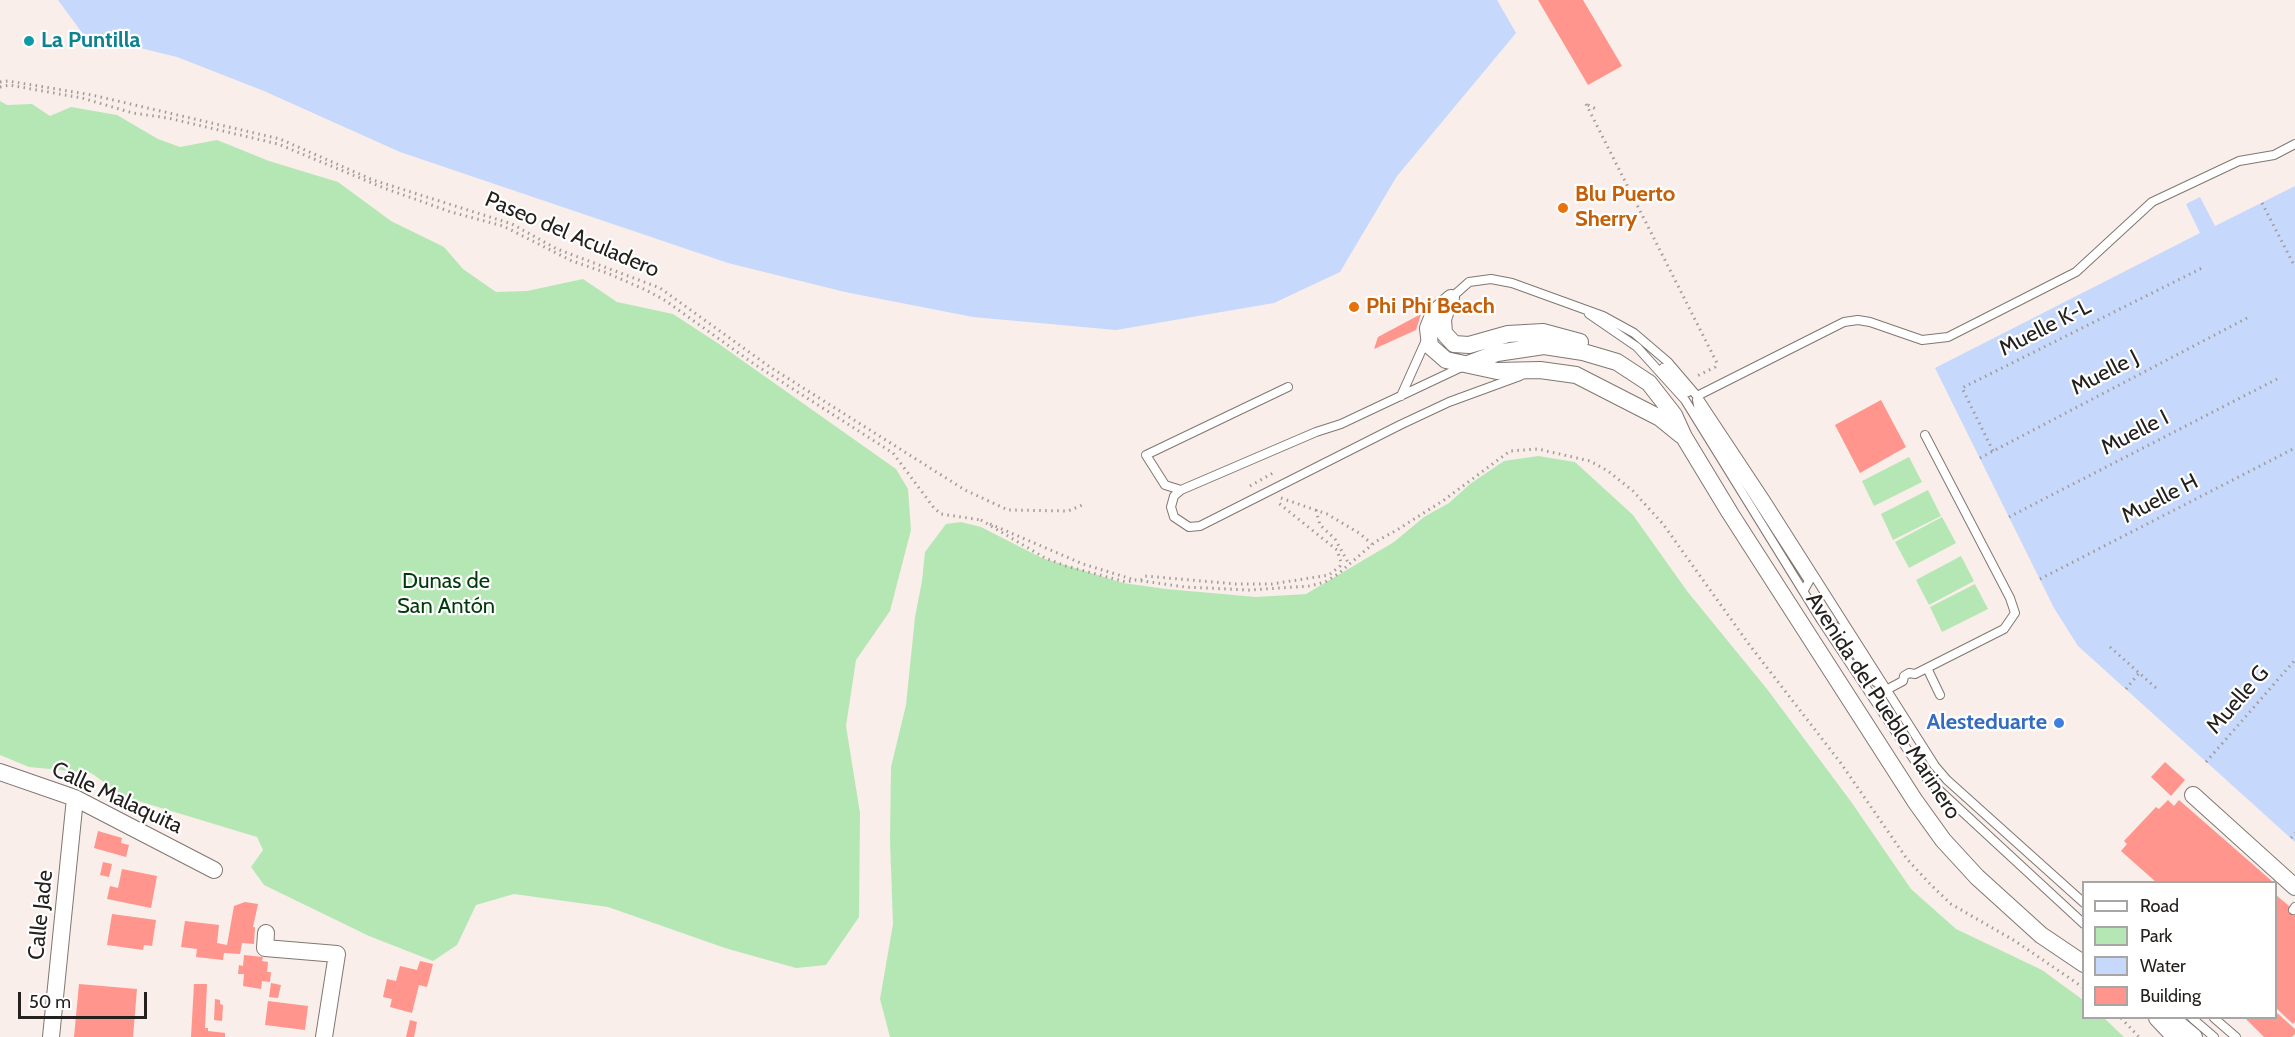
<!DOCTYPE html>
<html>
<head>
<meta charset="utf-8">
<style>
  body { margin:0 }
  #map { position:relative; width:2295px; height:1037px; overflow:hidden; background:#f9eee9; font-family:Cabin,sans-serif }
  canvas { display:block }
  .legend { position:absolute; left:2082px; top:881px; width:195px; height:138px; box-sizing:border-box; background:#fff; border:2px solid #a7a6a5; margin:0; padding:8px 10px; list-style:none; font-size:18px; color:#24201e }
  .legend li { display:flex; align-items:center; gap:12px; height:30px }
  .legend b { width:30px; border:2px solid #a7a6a5 }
  .scale { position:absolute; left:18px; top:992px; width:129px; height:27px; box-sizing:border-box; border:3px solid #24201e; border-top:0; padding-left:8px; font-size:18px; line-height:21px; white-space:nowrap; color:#24201e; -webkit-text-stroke:4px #fff; paint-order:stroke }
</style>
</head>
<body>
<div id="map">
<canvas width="2295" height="1037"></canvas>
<ul class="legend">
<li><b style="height:8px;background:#fff"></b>Road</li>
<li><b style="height:16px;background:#b5e7b5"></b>Park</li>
<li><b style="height:16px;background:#c6d8fb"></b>Water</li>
<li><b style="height:16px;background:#ff958c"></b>Building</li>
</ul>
<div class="scale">50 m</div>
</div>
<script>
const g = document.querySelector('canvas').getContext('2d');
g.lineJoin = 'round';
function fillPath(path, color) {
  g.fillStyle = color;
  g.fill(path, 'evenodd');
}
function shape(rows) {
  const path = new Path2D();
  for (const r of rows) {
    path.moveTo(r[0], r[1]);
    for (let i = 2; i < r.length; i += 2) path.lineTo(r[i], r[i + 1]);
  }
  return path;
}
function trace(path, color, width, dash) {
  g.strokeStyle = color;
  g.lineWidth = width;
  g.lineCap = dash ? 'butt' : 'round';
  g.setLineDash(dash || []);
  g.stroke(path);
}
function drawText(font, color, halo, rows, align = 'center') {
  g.font = font + ' Cabin,sans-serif';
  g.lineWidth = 4.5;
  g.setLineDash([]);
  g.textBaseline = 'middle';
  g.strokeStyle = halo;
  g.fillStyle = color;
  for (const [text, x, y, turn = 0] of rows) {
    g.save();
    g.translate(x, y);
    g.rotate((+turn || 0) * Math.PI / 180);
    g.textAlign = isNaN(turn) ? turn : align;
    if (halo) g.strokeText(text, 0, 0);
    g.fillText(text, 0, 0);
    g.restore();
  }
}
const green = shape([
  [0,101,7,105,32,104,50,116,71,107,117,115,158,139,180,147,217,140,269,161,338,182,391,221,444,247,463,269,496,292,527,291,583,279,617,302,673,314,719,344,896,469,908,489,911,530,890,611,856,660,846,726,860,813,859,917,826,965,796,968,725,948,608,907,514,894,476,905,457,945,433,961,369,936,264,885,251,867,263,850,257,837,125,797,91,773,29,767,0,755],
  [1538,456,1575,462,1633,515,1687,591,1767,689,1852,803,1911,889,1956,929,2042,970,2083,1000,2084,1018,2104,1018,2124,1037,890,1037,880,999,893,924,890,840,891,767,906,705,915,617,922,581,925,552,946,524,961,522,981,527,1042,558,1123,583,1166,589,1256,597,1306,594,1394,542,1424,517,1449,503,1470,484,1504,461],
  [1909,457,1922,482,1874,506,1862,481],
  [1928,490,1941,516,1893,540,1881,514],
  [1942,517,1956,543,1909,568,1895,542],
  [1961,556,1974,581,1929,605,1916,580],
  [1975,584,1988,609,1942,632,1930,607]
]);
const water = shape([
  [58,0,1497,0,1516,33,1397,176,1340,272,1274,303,1116,330,973,317,845,292,728,263,400,152,264,91,177,57,83,34],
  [2295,186,2295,842,2078,646,2054,608,1935,368,2200,233,2186,204,2200,197,2215,226]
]);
const building = shape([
  [1538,0,1583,0,1622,66,1588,85],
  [1421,314,1416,330,1374,349,1378,337],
  [1881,400,1906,447,1860,473,1835,425],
  [2165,762,2185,780,2171,796,2151,777],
  [2168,800,2174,806,2179,800,2273,882,2156,882,2121,851,2127,844,2124,841,2156,807,2159,809],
  [98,831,122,838,121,843,129,845,126,857,94,848],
  [103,862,112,864,109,877,100,875],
  [122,869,157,876,151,908,107,899,110,886,118,888],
  [2276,895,2295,911,2295,1022,2293,1024,2276,1008],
  [245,902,258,904,253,927,255,927,254,944,242,943,240,954,224,953,223,960,196,957,197,949,181,947,185,921,219,925,217,943,227,945,234,906],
  [112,914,156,920,152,946,144,945,143,950,107,945],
  [244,955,263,957,262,961,268,962,267,972,271,972,270,982,262,981,261,989,243,986,244,974,238,974,239,965,243,966],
  [420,961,433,964,427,987,419,985,412,1013,390,1007,392,999,383,997,387,979,396,981,400,966,417,970],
  [271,983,281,985,278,998,269,997],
  [79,984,137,989,133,1037,74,1037],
  [194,984,207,984,205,1028,208,1028,208,1031,225,1033,225,1037,191,1037],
  [215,999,220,1000,220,1004,223,1005,222,1021,214,1020],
  [268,1001,308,1006,305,1030,265,1025],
  [2276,1012,2295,1029,2295,1034,2292,1037,2264,1037,2245,1018,2276,1018],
  [410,1020,417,1022,414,1037,406,1037]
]);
const path = shape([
  [0,82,8,81,92,95,280,139,373,180,512,224,557,249,660,288,770,367,965,490,1008,510,1068,511,1085,504],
  [0,87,9,85,82,98,133,113,168,118,278,144,384,188,451,212,503,226,572,261,607,273,646,290,666,301,754,364,893,453,934,508,941,514,981,520],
  [1586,104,1717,363,1715,367,1697,376],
  [1588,105,1598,110],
  [2262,203,2295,267],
  [1993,451,1962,388,2204,267],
  [1980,458,2247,318],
  [1250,486,1273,473],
  [1281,498,1327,514,1359,533,1372,544],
  [1316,510,1320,525,1335,539,1349,564],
  [2009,517,2277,379],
  [981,520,1045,558,1066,566,1126,582,1136,580,1185,587,1249,590,1310,586,1325,582,1338,574,1375,542,1397,530,1444,500,1510,451,1538,449,1590,461,1608,471,1633,491,1663,524,1748,643,1840,762,1907,859,1931,885,1951,904,2015,941,2084,988],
  [990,524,1083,564,1135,580],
  [2040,579,2295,448],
  [1141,580,1145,576,1236,584,1272,584,1329,575,1340,566,1341,562,1337,550,1276,501],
  [2110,647,2157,689],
  [2126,689,2139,673],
  [2206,762,2295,660],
  [2291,838,2295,833],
  [2121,1018,2139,1037]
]);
const service = shape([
  [1451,298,1469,282,1491,279,1512,283,1603,316,1634,333,1668,362,1697,396,1766,500,1935,766,1947,780,2084,903],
  [1589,314,1637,347,1685,400,1821,620,1927,779,2084,924],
  [1464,366,1341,424,1316,432,1181,490,1174,496,1171,507,1174,517,1189,527,1200,526,1400,425,1449,402,1520,376],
  [1663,368,1688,392],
  [1401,396,1427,338],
  [1697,396,1844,322,1858,320,1870,322,1922,340,1948,337,2076,272,2152,202,2239,161,2274,155,2295,144],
  [1697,400,1699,410,1707,423,1809,581,1804,590],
  [1181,490,1165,485,1146,455,1288,387],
  [1822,620,1840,629,1872,679,1882,687],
  [1927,668,1940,695],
  [1886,690,1903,681,1904,676,1909,673,1915,674,2004,629,2015,613,2010,598,1925,435],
  [2293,910,2295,907],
  [2192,1018,2214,1037],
  [2214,1018,2236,1037]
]);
const minor = shape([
  [1451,298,1434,313,1428,328,1430,346,1446,360,1497,371,1540,370,1576,375,1660,418,1681,435],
  [1450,299,1443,319,1444,333,1454,344,1469,345,1508,334,1543,332,1580,342],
  [1468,364,1497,353,1544,346,1583,352,1617,362,1649,383,1674,415,1684,437,1730,513,1915,801,1943,840,1977,877,2041,935,2084,964],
  [0,772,75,798,214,870],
  [2193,795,2295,887],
  [266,933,265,948,337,954,324,1037],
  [2157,1018,2175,1037],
  [2171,1018,2194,1037],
  [51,1037,75,798]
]);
const markers = [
  [29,41,6,"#0f9aa8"],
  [1563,208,6,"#e8710a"],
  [1354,307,6,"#e8710a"],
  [2059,723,6,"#3f7fe0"]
];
const cultureNames = [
  ["La Puntilla",41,41]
];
const foodNames = [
  ["Blu Puerto",1575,195],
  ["Sherry",1575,220],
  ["Phi Phi Beach",1366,307]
];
const streetNames = [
  ["Paseo del Aculadero",572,235,23],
  ["Muelle K-L",2045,328,-27],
  ["Muelle J",2105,373,-27],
  ["Muelle I",2135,433,-27],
  ["Muelle H",2160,499,-27],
  ["Muelle G",2238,700,-49],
  ["Avenida del Pueblo Marinero",1883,706,57],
  ["Calle Malaquita",117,798,25],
  ["Calle Jade",41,915,-84]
];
const parkNames = [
  ["Dunas de",446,582],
  ["San Antón",446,607]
];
const shopNames = [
  ["Alesteduarte",2047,723]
];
fillPath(green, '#b5e7b5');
fillPath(water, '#c6d8fb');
fillPath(building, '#ff958c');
trace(service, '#807772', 10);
trace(minor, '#807772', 18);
trace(path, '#a39b97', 3, [1.5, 4.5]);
trace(service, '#fff', 8);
trace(minor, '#fff', 16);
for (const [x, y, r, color] of markers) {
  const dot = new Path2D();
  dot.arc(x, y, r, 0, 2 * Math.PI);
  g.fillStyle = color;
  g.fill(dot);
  trace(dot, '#fff', 2);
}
drawText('bold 22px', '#0d838f', '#fff', cultureNames, 'left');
drawText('bold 22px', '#c56008', '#fff', foodNames, 'left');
drawText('22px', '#24201e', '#fff', streetNames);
drawText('22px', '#013b0b', '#fff', parkNames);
drawText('bold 22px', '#366cbe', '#fff', shopNames, 'right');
</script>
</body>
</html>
